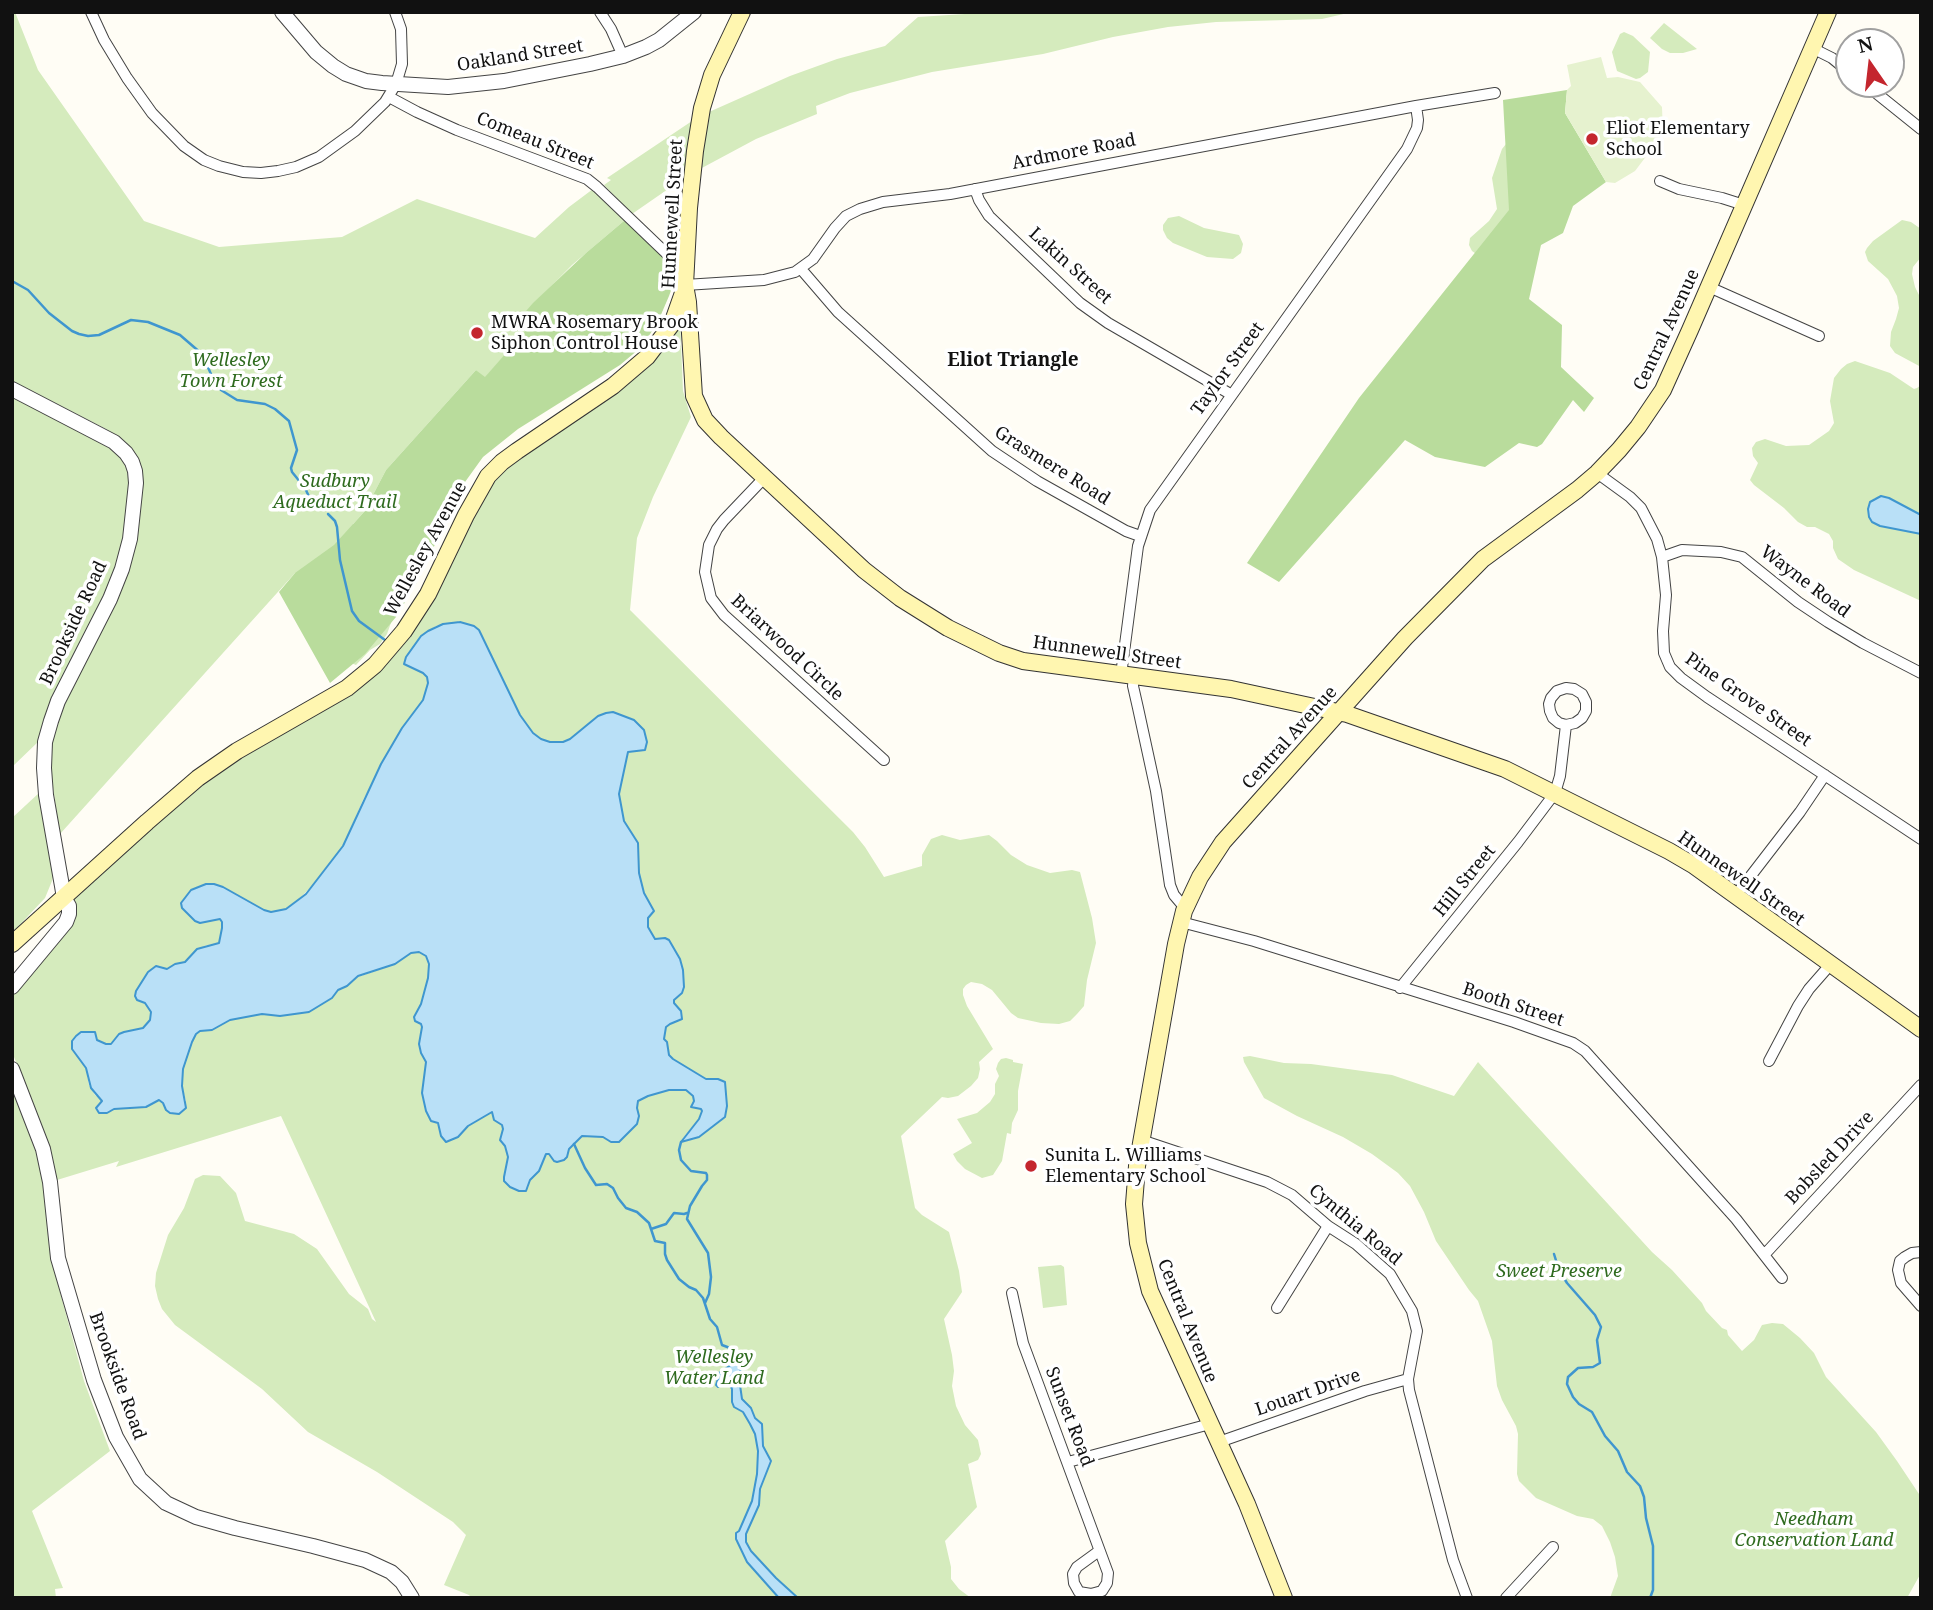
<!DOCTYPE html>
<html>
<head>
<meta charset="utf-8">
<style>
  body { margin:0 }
  #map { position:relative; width:1933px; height:1610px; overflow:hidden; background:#fffdf5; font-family:"Noto Serif",serif }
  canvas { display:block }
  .frame { position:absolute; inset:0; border:14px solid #111; pointer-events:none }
  .north { position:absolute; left:1835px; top:28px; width:70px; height:70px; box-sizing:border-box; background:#fff; border:2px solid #a0a0a0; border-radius:50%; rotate:346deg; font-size:19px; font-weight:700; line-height:28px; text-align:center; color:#111 }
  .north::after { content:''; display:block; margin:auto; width:24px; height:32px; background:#c4262e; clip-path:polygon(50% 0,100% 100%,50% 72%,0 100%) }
</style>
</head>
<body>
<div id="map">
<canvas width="1933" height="1610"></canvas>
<div class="frame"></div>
<div class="north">N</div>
</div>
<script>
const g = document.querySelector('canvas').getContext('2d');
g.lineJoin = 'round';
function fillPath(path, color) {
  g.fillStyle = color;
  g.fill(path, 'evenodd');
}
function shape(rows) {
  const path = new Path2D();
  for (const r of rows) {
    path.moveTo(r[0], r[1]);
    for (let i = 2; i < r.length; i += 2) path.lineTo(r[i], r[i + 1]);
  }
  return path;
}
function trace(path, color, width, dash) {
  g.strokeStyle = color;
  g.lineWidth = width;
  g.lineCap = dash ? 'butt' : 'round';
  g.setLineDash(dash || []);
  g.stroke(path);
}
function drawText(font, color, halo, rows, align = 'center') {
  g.font = font + ' "Noto Serif",serif';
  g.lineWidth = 7;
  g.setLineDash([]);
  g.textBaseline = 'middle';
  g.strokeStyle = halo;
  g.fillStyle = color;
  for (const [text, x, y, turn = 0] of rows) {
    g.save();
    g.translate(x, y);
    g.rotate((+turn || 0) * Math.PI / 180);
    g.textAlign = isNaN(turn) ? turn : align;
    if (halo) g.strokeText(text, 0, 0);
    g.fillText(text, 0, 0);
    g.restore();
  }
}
const green = shape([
  [12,12,15,12,38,70,144,221,219,247,342,237,417,199,535,238,569,207,593,189,625,220,572,265,520,318,530,327,485,378,476,370,386,470,364,512,353,524,392,620,387,634,380,644,370,650,356,665,351,663,295,573,60,834,50,768,52,741,60,714,69,694,116,602,129,571,131,448,117,436,106,429,12,381],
  [996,12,1352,12,1322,19,1216,22,1168,27,1113,37,1043,54,932,72,850,93,816,106,817,114,756,139,700,169,703,137,709,112,790,76,837,59,885,46,918,17],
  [1664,23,1697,49,1683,53,1670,53,1662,49,1650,38],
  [1624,32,1633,36,1650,52,1648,72,1640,78,1636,79,1617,71,1612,52,1620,34],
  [692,121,684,178,632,214,604,185,611,180,607,178],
  [1506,144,1523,190,1479,256,1472,251,1469,245,1470,238,1489,221,1497,209,1492,178,1502,149],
  [1179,216,1204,228,1239,235,1243,244,1241,253,1233,259,1207,257,1173,243,1167,238,1163,230,1163,225,1168,218],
  [1902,220,1911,222,1921,229,1921,257,1913,267,1912,274,1915,287,1921,299,1921,367,1895,353,1890,346,1891,332,1896,319,1899,308,1897,296,1888,279,1868,261,1865,252,1867,248,1873,241],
  [680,320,683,391,691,417,653,497,637,538,630,610,853,832,865,847,884,877,922,866,922,855,931,839,942,835,960,840,989,835,997,841,1011,855,1027,865,1050,873,1072,870,1080,872,1092,918,1096,943,1087,980,1084,1006,1077,1014,1070,1021,1059,1024,1041,1023,1018,1018,1011,1013,992,990,982,984,971,982,966,985,963,989,963,995,967,1006,993,1049,979,1062,980,1069,978,1078,971,1086,958,1096,948,1098,942,1097,901,1136,915,1208,922,1215,949,1232,959,1271,962,1292,944,1319,952,1355,954,1371,952,1386,956,1406,965,1425,978,1440,981,1454,978,1460,968,1464,977,1507,945,1541,951,1567,951,1579,959,1589,971,1598,472,1598,469,1595,444,1585,466,1535,453,1522,377,1472,308,1432,262,1389,175,1325,162,1309,158,1299,155,1286,156,1273,168,1235,184,1208,195,1179,203,1175,220,1176,236,1193,245,1221,294,1234,317,1249,349,1294,368,1309,372,1319,376,1322,281,1116,116,1167,119,1161,57,1180,42,1126,12,1052,12,996,71,916,70,899,203,785,259,746,394,646,487,478,621,383],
  [459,622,479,630,520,715,533,733,541,739,550,742,563,742,581,732,589,723,613,712,634,720,644,730,647,742,635,751,628,752,626,755,619,794,624,821,630,833,635,837,639,849,639,873,644,893,653,909,647,922,648,927,655,939,665,938,671,943,681,993,674,1000,674,1003,681,1011,666,1027,663,1036,669,1055,673,1059,706,1079,718,1079,727,1106,726,1113,721,1121,694,1139,682,1142,683,1138,699,1119,702,1109,691,1105,694,1099,689,1091,669,1090,655,1094,638,1100,637,1108,639,1116,622,1139,582,1136,571,1146,567,1153,546,1154,542,1165,530,1180,528,1188,519,1191,510,1187,504,1181,504,1178,508,1157,505,1146,501,1143,500,1137,503,1129,502,1125,494,1120,492,1112,468,1126,458,1137,440,1127,435,1121,423,1100,422,1093,426,1062,421,1053,419,1044,422,1027,414,1017,421,1004,428,977,429,964,426,956,419,952,411,953,395,964,358,977,347,986,338,990,332,998,309,1012,280,1016,262,1014,230,1020,206,1031,201,1031,196,1034,192,1042,183,1069,182,1086,186,1101,165,1107,161,1101,156,1100,146,1107,114,1109,107,1113,97,1106,102,1100,95,1095,89,1085,86,1068,77,1055,81,1032,90,1033,101,1043,106,1044,111,1044,119,1034,143,1028,150,1020,151,1012,145,1003,137,1000,135,995,136,991,148,972,159,966,167,969,185,962,204,946,219,943,222,928,222,922,220,919,200,922,195,921,186,913,199,886,214,884,223,887,264,910,271,912,286,909,293,905,311,887,343,846,363,800,390,749,402,728,423,700,428,682,427,677,423,673,404,663,406,657,421,636,436,626],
  [1855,361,1890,373,1914,389,1917,388,1921,385,1921,515,1889,498,1875,498,1871,502,1868,509,1880,526,1921,534,1921,601,1854,570,1838,559,1833,548,1833,541,1829,534,1815,527,1807,527,1798,522,1784,508,1754,485,1750,480,1758,463,1753,456,1752,448,1756,442,1765,439,1786,446,1809,445,1829,431,1834,423,1830,401,1834,378,1841,369,1847,364],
  [12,396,110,447,121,457,126,465,129,483,123,538,116,567,109,587,45,719,39,741,12,767],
  [40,792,53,876,52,881,45,898,12,933,12,818],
  [1250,1056,1284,1063,1311,1064,1392,1075,1454,1096,1478,1062,1652,1252,1672,1270,1702,1303,1706,1311,1722,1328,1727,1330,1728,1335,1742,1351,1754,1340,1762,1325,1772,1323,1783,1324,1800,1338,1814,1353,1826,1377,1876,1432,1897,1461,1921,1497,1921,1573,1907,1598,1610,1598,1618,1576,1615,1557,1610,1542,1602,1526,1593,1519,1577,1516,1536,1498,1519,1481,1517,1474,1518,1434,1516,1426,1502,1400,1497,1386,1492,1341,1478,1301,1469,1290,1436,1241,1424,1212,1410,1186,1398,1173,1372,1154,1343,1137,1297,1116,1264,1098,1244,1062,1243,1057],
  [1006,1058,1013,1060,1013,1062,1023,1064,1018,1091,1018,1110,1012,1123,1011,1134,1007,1133,1002,1161,993,1175,982,1178,965,1169,957,1161,953,1154,972,1143,957,1119,977,1113,990,1102,995,1094,995,1084,999,1076,996,1069,998,1063,1001,1059],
  [12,1089,40,1163,45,1188,49,1241,53,1266,84,1381,110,1451,32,1511,63,1588,55,1589,56,1598,12,1598],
  [1061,1265,1064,1267,1067,1305,1043,1308,1038,1267]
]);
const forest = shape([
  [1567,90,1565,113,1606,182,1573,206,1563,233,1541,245,1529,299,1562,325,1561,367,1594,398,1584,412,1573,400,1542,444,1537,447,1519,443,1485,467,1435,457,1405,440,1279,582,1247,563,1359,398,1509,210,1503,100],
  [625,220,672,266,674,273,673,285,669,296,657,324,648,337,639,349,620,365,518,429,483,457,465,482,416,584,396,617,365,654,330,683,279,592,295,573,334,545,364,512,386,470,476,370,485,377,529,327,520,318,533,303,586,253]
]);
const pitch = shape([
  [1601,57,1607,78,1618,77,1640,82,1662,107,1663,134,1635,171,1615,183,1606,182,1565,113,1567,90,1571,86,1567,65]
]);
const water = shape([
  [1881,496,1889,498,1921,515,1921,534,1880,526,1872,522,1869,517,1868,509,1870,502,1881,496],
  [460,622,474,626,479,630,520,715,533,733,541,739,550,742,563,742,570,739,598,716,606,713,613,712,634,720,644,730,647,742,645,750,628,752,619,794,624,821,638,843,639,873,644,893,654,911,648,918,648,927,655,939,665,938,669,940,680,959,683,970,684,987,682,993,674,1000,674,1003,681,1011,682,1019,670,1024,666,1027,664,1039,667,1042,669,1055,673,1059,706,1079,718,1079,725,1082,727,1106,725,1117,699,1137,681,1142,699,1119,702,1111,701,1109,691,1107,694,1101,693,1096,686,1090,669,1090,648,1096,638,1101,637,1108,639,1116,637,1124,619,1142,611,1142,603,1137,582,1136,569,1149,567,1157,564,1160,557,1162,554,1161,549,1154,546,1154,539,1171,530,1180,526,1191,519,1191,510,1187,504,1181,504,1177,508,1157,505,1146,500,1140,503,1129,502,1125,494,1120,492,1112,468,1126,458,1137,446,1142,441,1136,438,1123,431,1121,426,1111,422,1093,426,1062,421,1053,419,1044,422,1027,421,1024,415,1021,414,1017,421,1004,428,978,429,964,426,956,419,952,411,953,395,964,358,976,347,986,338,990,332,998,309,1012,280,1016,262,1014,230,1020,212,1030,200,1031,196,1034,192,1042,183,1069,182,1086,186,1108,179,1114,170,1113,166,1110,163,1103,159,1100,146,1107,114,1109,107,1113,99,1113,96,1108,102,1101,91,1088,86,1068,72,1049,72,1041,76,1036,81,1032,95,1032,97,1040,106,1044,111,1044,119,1034,124,1032,143,1028,150,1020,151,1012,145,1003,137,1000,135,996,136,991,148,972,156,966,167,969,175,964,185,962,197,949,219,943,222,928,222,922,220,919,200,923,195,921,182,908,181,903,191,890,206,884,214,884,223,887,264,910,271,912,286,909,306,894,343,846,381,764,402,728,423,700,428,683,427,677,423,673,404,664,406,657,421,636,428,631,443,624,460,622],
  [732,1350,736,1353,739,1368,743,1375,740,1385,742,1399,751,1408,755,1418,762,1424,763,1446,771,1461,760,1489,759,1505,746,1534,746,1542,751,1551,776,1578,798,1598,779,1598,747,1562,736,1539,736,1533,739,1531,752,1501,757,1474,758,1451,755,1434,750,1424,743,1412,734,1407,732,1402,732,1389,728,1382,725,1380,721,1385,718,1387,716,1385,720,1372,731,1365,729,1356,732,1350]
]);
const stream = shape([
  [12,281,28,290,49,313,72,331,79,334,88,336,99,335,131,320,148,322,180,335,202,354,215,383,221,390,237,400,265,404,275,409,289,421,297,450,291,468,292,472,305,488,311,501,315,504],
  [328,514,335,521,337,527,340,560,352,611,359,621,385,640],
  [681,1142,679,1150,681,1160,691,1171,706,1173,707,1175,707,1180,702,1186,690,1206,687,1219,708,1253,711,1277,709,1294,705,1303],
  [574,1144,585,1168,596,1185,607,1184,613,1188,618,1198,626,1208,637,1212,649,1223,655,1241,665,1243,665,1254,667,1260,679,1279,689,1287,696,1290,703,1298,710,1319,717,1327,722,1345,730,1348,732,1352],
  [651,1229,666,1224,674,1213,684,1214,687,1213],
  [1554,1254,1559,1270,1567,1283,1595,1315,1601,1327,1597,1340,1600,1363,1593,1367,1578,1368,1568,1377,1567,1384,1573,1397,1579,1404,1592,1412,1605,1436,1618,1451,1627,1472,1640,1486,1644,1497,1646,1518,1653,1546,1653,1590,1650,1598]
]);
const minor = shape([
  [91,12,104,40,127,78,152,113,184,146,204,160,219,166,243,172,261,173,278,171,296,167,319,157,355,131,385,102,396,84,402,64,401,29,395,12],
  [600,12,611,29,623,56],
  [1812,48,1832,58,1849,72],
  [1865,84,1921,129],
  [389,97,417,112,457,130,587,179,597,187,668,255,676,260,686,263],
  [1660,181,1679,189,1722,198,1744,205],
  [975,189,979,200,989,216,1080,303,1108,323,1232,395],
  [801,269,838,312,992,451,1037,481,1126,531,1140,536],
  [685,285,764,280,795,272,813,259,835,228,846,216,860,209,883,202,950,194,1416,106,1495,93],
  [1709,287,1819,336],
  [1597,473,1630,497,1641,508,1657,539,1662,557,1666,595,1663,631,1664,653,1670,667,1681,678,1707,697,1921,839],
  [764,478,724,520,717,529,709,545,705,572,711,598,724,615,884,760],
  [1662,557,1682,550,1721,552,1742,557,1798,602,1828,622,1863,643,1921,673],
  [1121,675,1138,546,1150,510,1407,149,1417,128,1418,120,1416,106],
  [1134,676,1133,686,1138,708,1156,791,1170,885,1174,895,1185,908],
  [1736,895,1800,812,1825,775],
  [1181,922,1254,941,1514,1022,1573,1043,1585,1051,1736,1219,1782,1278],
  [1400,988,1518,842,1555,793,1560,776,1566,725,1575,723,1582,718,1586,711,1586,702,1582,694,1574,689,1566,688,1557,691,1551,698,1549,704,1550,711,1553,718,1559,723,1566,725],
  [1769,1061,1798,1006,1809,989,1830,965],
  [1141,1140,1267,1182,1292,1195,1328,1226,1356,1244,1390,1274,1412,1311,1417,1331,1408,1379,1409,1390,1453,1560,1467,1598],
  [1921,1252,1912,1253,1905,1257,1900,1261,1898,1270,1901,1283,1921,1306],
  [1765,1254,1921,1085],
  [1012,1293,1023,1343,1108,1573,1107,1583,1102,1591,1091,1594,1079,1592,1074,1583,1073,1574,1077,1567,1099,1551],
  [1277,1308,1328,1226],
  [1219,1442,1365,1391,1408,1379],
  [1068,1462,1210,1424],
  [1506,1598,1553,1547]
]);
const tertiary = shape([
  [282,12,316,52,333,66,346,74,366,81,382,83,448,87,504,81,590,64,623,56,646,47,659,40,694,12],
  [12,389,114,442,126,453,132,462,135,471,136,483,130,539,122,569,110,599,58,701,51,721,45,742,44,768,46,795,62,886,64,898,69,906,69,914,66,922,12,987],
  [12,1069,43,1149,50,1182,58,1258,94,1380,116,1437,140,1479,166,1503,196,1517,235,1528,313,1546,365,1560,391,1572,402,1582,412,1598]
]);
const secondary = shape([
  [742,12,712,75,702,108,695,151,689,208,685,285,688,302,694,396,705,420,721,437,864,570,900,598,948,628,999,653,1023,661,1231,689,1347,714,1505,769,1669,851,1693,865,1921,1029],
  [12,944,147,822,198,778,237,751,347,688,375,665,404,631,428,594,466,515,488,476,502,462,517,451,613,386,647,357,672,324,684,290],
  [1284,1598,1247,1504,1150,1291,1138,1243,1134,1204,1137,1166,1176,944,1184,911,1200,877,1223,842,1405,638,1483,559,1577,490,1597,473,1619,450,1638,427,1663,390,1690,330,1828,12]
]);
const markers = [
  [1592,139,7,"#c4262e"],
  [477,333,7,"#c4262e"],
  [1031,1166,7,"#c4262e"]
];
const streetNames = [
  ["Oakland Street",520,56,-9],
  ["Comeau Street",535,141,22],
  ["Ardmore Road",1074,152,-11],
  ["Hunnewell Street",673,214,-87],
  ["Lakin Street",1070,266,42],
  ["Central Avenue",1667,330,-65],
  ["Taylor Street",1228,369,-54],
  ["Grasmere Road",1052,466,32],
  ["Wellesley Avenue",426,549,-61],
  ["Wayne Road",1805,582,37],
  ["Brookside Road",74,623,-65],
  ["Briarwood Circle",787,648,43],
  ["Hunnewell Street",1107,653,8],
  ["Pine Grove Street",1748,700,35],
  ["Central Avenue",1290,738,-48],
  ["Hunnewell Street",1741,879,35],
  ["Hill Street",1465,881,-51],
  ["Booth Street",1513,1005,18],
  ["Bobsled Drive",1830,1158,-47],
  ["Cynthia Road",1355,1225,40],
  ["Central Avenue",1187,1321,68],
  ["Brookside Road",117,1376,70],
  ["Louart Drive",1308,1393,-19],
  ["Sunset Road",1069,1417,69]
];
const poiNames = [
  ["Eliot Elementary",1606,129],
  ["School",1606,150],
  ["MWRA Rosemary Brook",491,323],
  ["Siphon Control House",491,344],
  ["Sunita L. Williams",1045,1156],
  ["Elementary School",1045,1177]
];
const parkNames = [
  ["Wellesley",231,361],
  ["Town Forest",231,382],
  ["Sudbury",335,482],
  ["Aqueduct Trail",335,503],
  ["Sweet Preserve",1559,1272],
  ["Wellesley",714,1358],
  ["Water Land",714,1379],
  ["Needham",1814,1520],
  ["Conservation Land",1814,1541]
];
const neighbourhoodNames = [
  ["Eliot Triangle",1013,361]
];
fillPath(green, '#d5ebbd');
fillPath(forest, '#b9dc9c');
fillPath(pitch, '#e6f2cf');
fillPath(water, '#b9e0f7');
trace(water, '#3f96cf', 2);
trace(stream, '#3f96cf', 2.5);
trace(minor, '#444', 12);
trace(tertiary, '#444', 16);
trace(secondary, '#333', 18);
trace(minor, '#fff', 10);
trace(tertiary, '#fff', 14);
trace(secondary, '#fff6b0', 16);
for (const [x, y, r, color] of markers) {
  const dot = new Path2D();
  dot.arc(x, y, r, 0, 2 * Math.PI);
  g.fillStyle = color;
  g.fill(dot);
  trace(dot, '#fff', 2.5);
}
drawText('18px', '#111', '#fff', streetNames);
drawText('18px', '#111', '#fff', poiNames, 'left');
drawText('italic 18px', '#2f6b1f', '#fff', parkNames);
drawText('bold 19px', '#111', '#fff', neighbourhoodNames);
</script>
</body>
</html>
